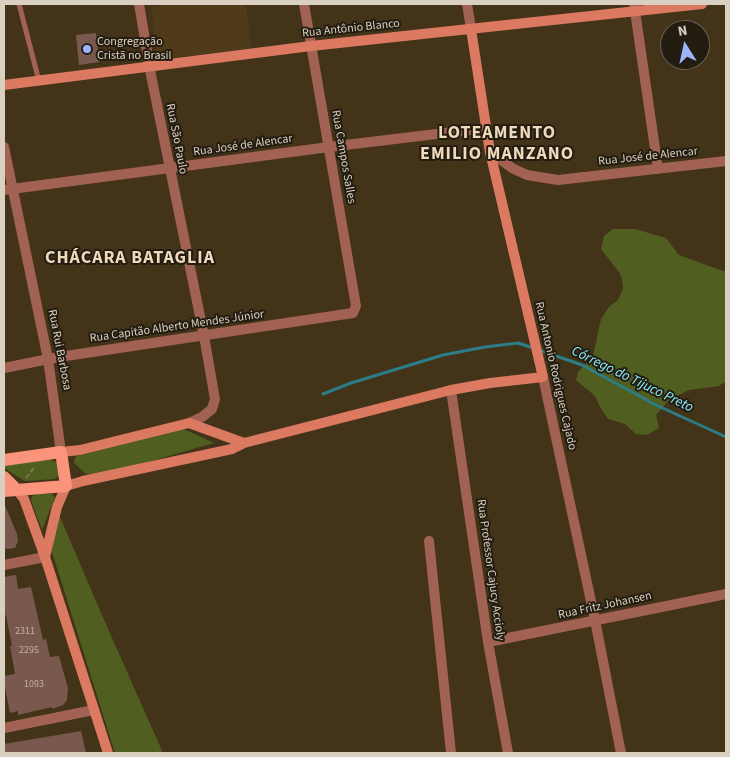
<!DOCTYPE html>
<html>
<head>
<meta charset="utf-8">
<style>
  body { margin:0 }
  #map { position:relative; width:730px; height:757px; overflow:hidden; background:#433319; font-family:"Source Sans 3",sans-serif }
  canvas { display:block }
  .frame { position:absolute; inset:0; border:5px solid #dad0c1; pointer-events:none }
  .north { position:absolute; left:660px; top:20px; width:50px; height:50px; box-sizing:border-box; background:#231c11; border:1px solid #6c6457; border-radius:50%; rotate:350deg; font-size:14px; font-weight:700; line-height:20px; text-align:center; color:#dad0c1 }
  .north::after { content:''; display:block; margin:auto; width:18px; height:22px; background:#9db4fd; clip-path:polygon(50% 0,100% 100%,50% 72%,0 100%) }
</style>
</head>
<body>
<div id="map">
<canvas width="730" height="757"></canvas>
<div class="frame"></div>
<div class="north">N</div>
</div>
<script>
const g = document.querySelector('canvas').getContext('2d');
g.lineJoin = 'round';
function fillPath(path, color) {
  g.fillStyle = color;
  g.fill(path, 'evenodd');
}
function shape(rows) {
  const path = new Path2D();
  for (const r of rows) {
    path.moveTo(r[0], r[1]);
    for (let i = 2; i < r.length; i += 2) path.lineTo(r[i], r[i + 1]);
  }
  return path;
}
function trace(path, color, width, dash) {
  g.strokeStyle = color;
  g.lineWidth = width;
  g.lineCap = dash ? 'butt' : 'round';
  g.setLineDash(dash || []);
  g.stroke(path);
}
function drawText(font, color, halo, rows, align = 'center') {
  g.font = font + ' "Source Sans 3",sans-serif';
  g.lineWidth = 4;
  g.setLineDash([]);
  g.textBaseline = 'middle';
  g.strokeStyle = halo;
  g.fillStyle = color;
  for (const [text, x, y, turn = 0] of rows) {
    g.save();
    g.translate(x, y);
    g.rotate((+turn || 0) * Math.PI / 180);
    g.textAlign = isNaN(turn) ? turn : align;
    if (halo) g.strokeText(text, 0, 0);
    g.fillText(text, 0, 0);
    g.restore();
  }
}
const built = shape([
  [176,4,246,4,251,48,157,60,151,7]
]);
const green = shape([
  [613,229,635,229,666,238,679,255,723,271,726,271,726,381,719,386,689,390,669,400,656,415,659,428,647,435,636,434,625,424,608,419,599,405,595,396,576,380,578,372,593,356,601,319,609,307,618,300,623,289,622,279,619,272,601,249,604,236],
  [180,429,186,430,214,443,141,464,93,475,86,474,74,463,75,458,77,456],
  [48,459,57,462,60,474,55,479,25,481,4,468,4,466],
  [37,494,52,494,55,497,42,530,31,500,32,496],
  [60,517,101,613,163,753,115,753,52,552,54,536]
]);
const stream = shape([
  [539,350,582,365,656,405,726,437],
  [323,394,351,383,443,355,485,347,518,343,533,348]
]);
const building = shape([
  [96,33,99,62,79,65,76,35],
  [4,503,17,534,18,541,15,548,6,549,4,544],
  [16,575,18,589,31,587,43,640,46,639,50,657,59,656,68,688,67,700,63,705,52,709,52,707,18,715,18,711,10,713,4,682,4,676,15,674,10,646,12,646,6,615,4,616,4,577],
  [81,731,86,753,4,753,4,744]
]);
const path = shape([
  [26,478,34,468]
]);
const lane = shape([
  [19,4,39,81]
]);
const street = shape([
  [139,4,151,75,204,336,215,399,212,409,202,417,189,423],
  [467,4,471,29],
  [634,4,658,169],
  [4,147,48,359,61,452],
  [490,152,512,168,527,175,558,180,726,161],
  [4,190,329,147,486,128],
  [4,368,59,357,353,313,356,306,304,4],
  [543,377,595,620,621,753],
  [451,390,488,642,508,753],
  [429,541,451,753],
  [4,565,45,557],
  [488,642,726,594],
  [4,728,94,710]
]);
const secondary = shape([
  [4,85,311,46,702,4],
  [61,452,80,450,189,423,244,443],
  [16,489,24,499,45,557,108,753],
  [45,557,57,507,66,486,83,481,232,449,244,443,451,390,490,383,543,377,490,152,471,29]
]);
const primary = shape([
  [4,460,61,452,66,486,4,491],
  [4,477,16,489]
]);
const markers = [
  [87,49,5,"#9db4fd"]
];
const numberNames = [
  ["2311",25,632],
  ["2295",29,651],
  ["1093",34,685]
];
const streetNames = [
  ["Rua Antônio Blanco",351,29,-6],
  ["Rua São Paulo",176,139,79],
  ["Rua José de Alencar",243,146,-8],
  ["Rua Campos Salles",343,157,80],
  ["Rua José de Alencar",648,157,-6],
  ["Rua Capitão Alberto Mendes Júnior",177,327,-8],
  ["Rua Rui Barbosa",59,350,79],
  ["Rua Antonio Rodrigues Cajado",555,376,77],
  ["Rua Professor Cajucy Accioly",490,570,82],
  ["Rua Fritz Johansen",605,606,-12]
];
const poiNames = [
  ["Congregação",97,42],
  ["Cristã no Brasil",97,56]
];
const waterNames = [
  ["Córrego do Tijuco Preto",632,380,26]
];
const districtNames = [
  ["LOTEAMENTO",497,134],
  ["EMILIO MANZANO",497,155],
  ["CHÁCARA BATAGLIA",130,259]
];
fillPath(built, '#4f3b19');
fillPath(green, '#505f20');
trace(stream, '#2c7d88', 3);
fillPath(building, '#79594d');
trace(path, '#82755f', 2, [5, 2.5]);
trace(lane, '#a16253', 5);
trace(street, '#a16253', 10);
trace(secondary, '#dc7961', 10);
trace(primary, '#fa947b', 12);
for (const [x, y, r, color] of markers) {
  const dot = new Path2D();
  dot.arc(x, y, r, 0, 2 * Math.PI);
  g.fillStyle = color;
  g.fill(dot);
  trace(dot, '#231c11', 2);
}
drawText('10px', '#c2b2a4', null, numberNames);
drawText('12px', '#dad0c1', '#231c11', streetNames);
drawText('12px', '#dad0c1', '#231c11', poiNames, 'left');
drawText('italic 14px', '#89edfc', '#231c11', waterNames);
g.letterSpacing = '1px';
drawText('bold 18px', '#eed9bb', '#231c11', districtNames);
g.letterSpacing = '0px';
</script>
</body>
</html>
